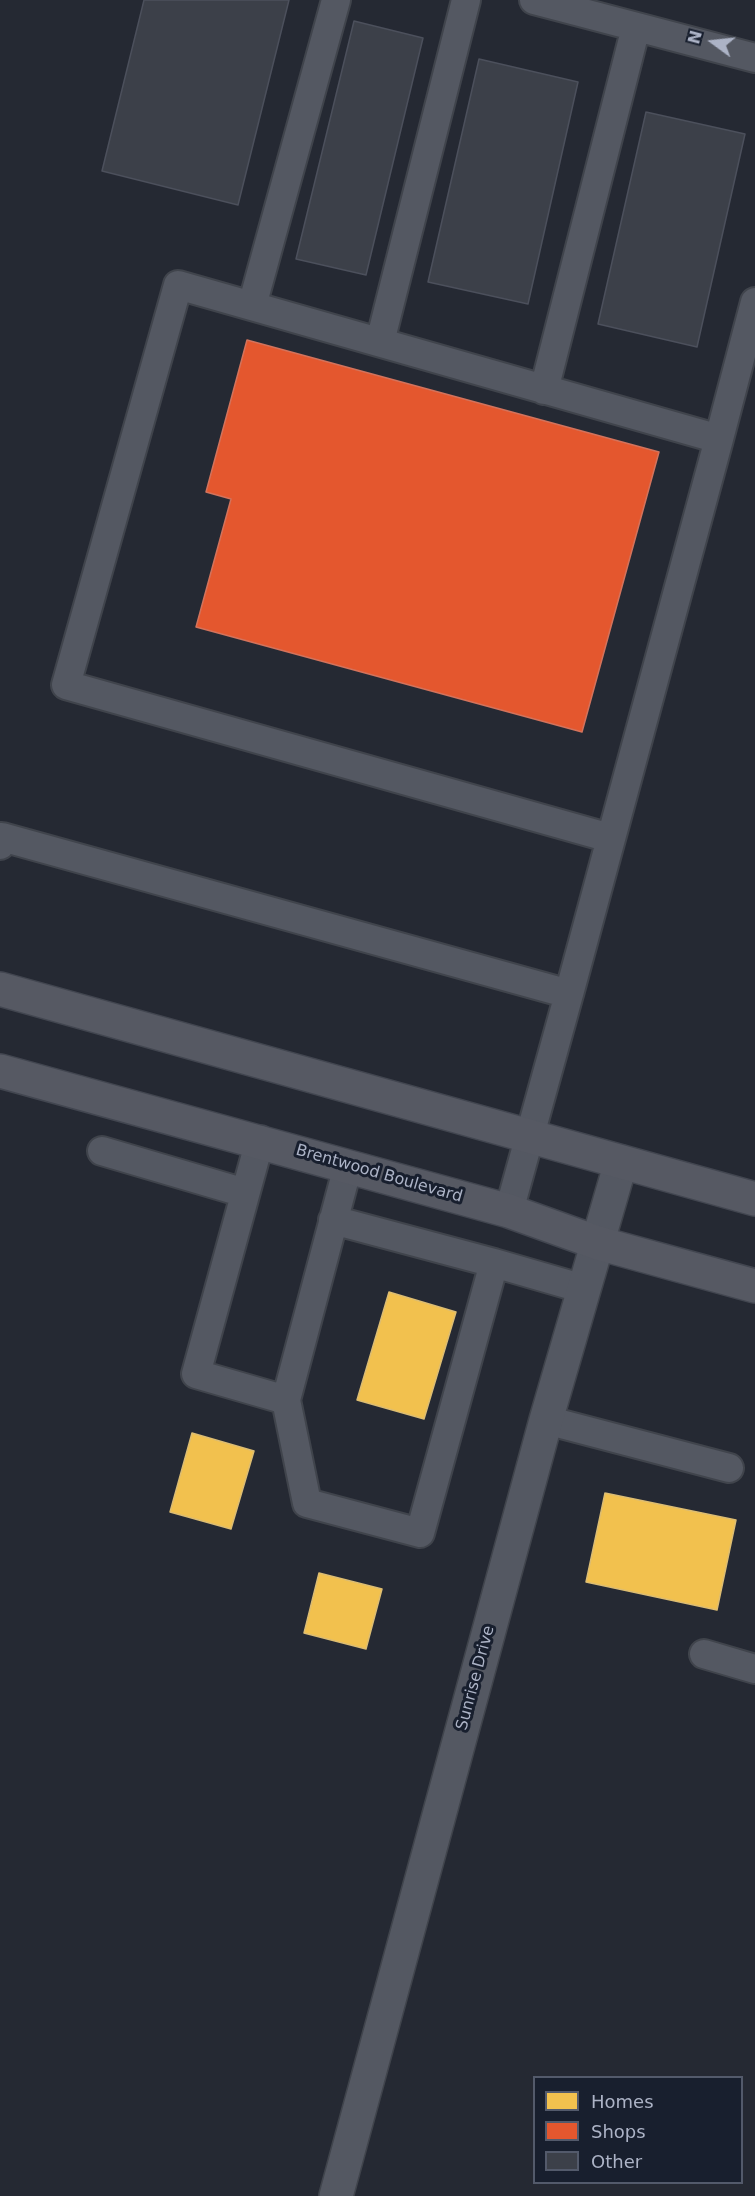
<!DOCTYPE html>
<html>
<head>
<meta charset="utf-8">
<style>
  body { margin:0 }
  #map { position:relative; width:755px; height:2196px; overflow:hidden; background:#252933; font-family:"DejaVu Sans",sans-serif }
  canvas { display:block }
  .legend { position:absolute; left:533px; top:2076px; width:210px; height:108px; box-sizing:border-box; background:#181f2e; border:2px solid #535a6b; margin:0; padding:8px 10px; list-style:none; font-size:18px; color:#acb3c6 }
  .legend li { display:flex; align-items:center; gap:12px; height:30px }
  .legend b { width:30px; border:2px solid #535a6b }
  .north { position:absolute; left:683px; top:12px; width:60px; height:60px; -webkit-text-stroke:4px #181f2e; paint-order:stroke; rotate:285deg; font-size:16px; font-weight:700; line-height:24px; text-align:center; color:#acb3c6 }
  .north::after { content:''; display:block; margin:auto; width:21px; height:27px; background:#acb3c6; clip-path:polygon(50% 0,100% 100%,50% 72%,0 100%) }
</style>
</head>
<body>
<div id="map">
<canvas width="755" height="2196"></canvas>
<ul class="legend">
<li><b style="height:16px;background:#f2c14e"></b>Homes</li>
<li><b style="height:16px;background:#e4572e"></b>Shops</li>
<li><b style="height:16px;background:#3c4049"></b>Other</li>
</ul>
<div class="north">N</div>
</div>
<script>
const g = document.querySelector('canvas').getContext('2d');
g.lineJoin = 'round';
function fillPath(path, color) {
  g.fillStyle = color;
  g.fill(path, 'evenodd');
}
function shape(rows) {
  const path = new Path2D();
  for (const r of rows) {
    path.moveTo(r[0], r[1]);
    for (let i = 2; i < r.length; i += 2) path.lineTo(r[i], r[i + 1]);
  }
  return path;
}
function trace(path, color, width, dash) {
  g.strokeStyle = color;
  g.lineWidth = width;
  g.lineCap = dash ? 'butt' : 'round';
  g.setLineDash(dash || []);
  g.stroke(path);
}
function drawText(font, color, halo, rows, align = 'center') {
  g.font = font + ' "DejaVu Sans",sans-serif';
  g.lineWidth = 6;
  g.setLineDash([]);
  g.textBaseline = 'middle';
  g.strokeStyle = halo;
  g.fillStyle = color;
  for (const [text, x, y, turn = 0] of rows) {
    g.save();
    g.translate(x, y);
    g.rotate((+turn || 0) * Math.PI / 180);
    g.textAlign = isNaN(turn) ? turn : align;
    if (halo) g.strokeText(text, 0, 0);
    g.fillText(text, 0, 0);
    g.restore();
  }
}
const homes = shape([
  [389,1292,456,1312,424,1419,357,1400,389,1292],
  [192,1433,254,1451,231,1529,170,1512,192,1433],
  [605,1493,736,1520,717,1610,586,1582,605,1493],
  [319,1573,382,1589,366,1649,304,1633,319,1573]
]);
const shops = shape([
  [247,340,659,452,582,732,196,627,231,499,206,492,247,340]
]);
const building = shape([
  [144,0,289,0,238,205,102,171,144,0],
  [354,21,423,38,366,275,296,259,354,21],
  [479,59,578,82,528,304,428,282,479,59],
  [646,112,745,134,697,347,598,324,646,112]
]);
const service = shape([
  [534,0,755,58],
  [252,306,336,0],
  [380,342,466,0],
  [544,390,636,27],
  [719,439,755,302],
  [0,845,2,837,569,994,719,439,178,285,66,685,610,838],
  [260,1140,196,1374,286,1400,348,1166],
  [102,1151,245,1193],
  [509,1211,569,994],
  [494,1263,584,1289],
  [286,1400,307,1503,420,1533,494,1263,333,1220],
  [546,1420,729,1468],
  [704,1654,755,1669]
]);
const minor = shape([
  [336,2196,546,1420,621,1162]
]);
const primary = shape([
  [0,989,755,1199],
  [0,1071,509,1211,598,1243,755,1286]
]);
const streetNames = [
  ["Brentwood Boulevard",379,1174,16],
  ["Sunrise Drive",476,1678,-75]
];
fillPath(homes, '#f2c14e');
trace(homes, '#ddbd72', 1.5);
fillPath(shops, '#e4572e');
trace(shops, '#d3735c', 1.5);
fillPath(building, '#3c4049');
trace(building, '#4c505c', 1.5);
trace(service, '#40444c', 32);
trace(minor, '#40444c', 36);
trace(primary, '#424650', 36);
trace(service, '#545862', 28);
trace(minor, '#545862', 33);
trace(primary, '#565963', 33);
drawText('16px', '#acb3c6', '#181f2e', streetNames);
</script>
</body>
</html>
